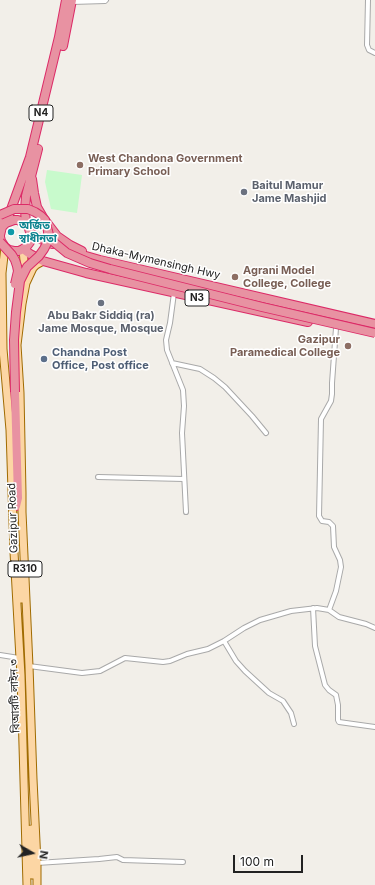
<!DOCTYPE html>
<html>
<head>
<meta charset="utf-8">
<style>
  body { margin:0 }
  #map { position:relative; width:375px; height:885px; overflow:hidden; background:#f2efe9; font-family:Inter,sans-serif }
  canvas { display:block }
  .north { position:absolute; left:12px; top:833px; width:40px; height:40px; -webkit-text-stroke:3px #fff; paint-order:stroke; rotate:99deg; font-size:11px; font-weight:700; line-height:16px; text-align:center; color:#222 }
  .north::after { content:''; display:block; margin:auto; width:14px; height:18px; background:#222; clip-path:polygon(50% 0,100% 100%,50% 72%,0 100%) }
  .scale { position:absolute; left:233px; top:855px; width:70px; height:18px; box-sizing:border-box; border:2px solid #222; border-top:0; padding-left:5px; font-size:12px; line-height:14px; white-space:nowrap; color:#222; -webkit-text-stroke:3px #fff; paint-order:stroke }
</style>
</head>
<body>
<div id="map">
<canvas width="375" height="885"></canvas>
<div class="north">N</div>
<div class="scale">100 m</div>
</div>
<script>
const g = document.querySelector('canvas').getContext('2d');
g.lineJoin = 'round';
function fillPath(path, color) {
  g.fillStyle = color;
  g.fill(path, 'evenodd');
}
function shape(rows) {
  const path = new Path2D();
  for (const r of rows) {
    path.moveTo(r[0], r[1]);
    for (let i = 2; i < r.length; i += 2) path.lineTo(r[i], r[i + 1]);
  }
  return path;
}
function trace(path, color, width, dash) {
  g.strokeStyle = color;
  g.lineWidth = width;
  g.lineCap = dash ? 'butt' : 'round';
  g.setLineDash(dash || []);
  g.stroke(path);
}
function drawText(font, color, halo, rows, align = 'center') {
  g.font = font + ' Inter,"Noto Sans Bengali",sans-serif';
  g.lineWidth = 3;
  g.setLineDash([]);
  g.textBaseline = 'middle';
  g.strokeStyle = halo;
  g.fillStyle = color;
  for (const [text, x, y, turn = 0] of rows) {
    g.save();
    g.translate(x, y);
    g.rotate((+turn || 0) * Math.PI / 180);
    g.textAlign = isNaN(turn) ? turn : align;
    if (halo) g.strokeText(text, 0, 0);
    g.fillText(text, 0, 0);
    g.restore();
  }
}
const park = shape([
  [47,170,82,175,77,213,51,209,45,182]
]);
const street = shape([
  [368,0,367,45,369,50,375,53],
  [72,2,105,1,106,0],
  [174,293,170,323,166,340,167,350,183,390,184,406,182,433,186,512],
  [172,363,200,369,214,378,225,387,252,416,266,433],
  [98,477,184,479],
  [313,608,315,646,325,685,329,690,336,695,338,705,338,720,339,722,375,727],
  [329,610,336,591,341,567,340,560,334,547,333,526,329,522,322,521,319,516,321,419,331,401,332,394,332,383,336,328],
  [224,641,236,661,245,671,269,693,283,701,291,713,294,724],
  [0,655,19,658],
  [29,666,82,673,100,671,125,658,163,662,170,661,187,654,208,649,224,641,244,628,260,620,291,611,317,608,329,610,339,617,366,624,375,628],
  [37,863,99,859,117,857,123,860,183,862]
]);
const primary = shape([
  [5,247,2,273,3,349,10,430,14,552,21,676,27,885],
  [23,249,25,273],
  [20,576,21,599],
  [31,829,32,875],
  [37,885,37,863,33,779,29,666,22,512,22,493,20,393,17,345,22,304,26,283,33,268,36,265,43,261]
]);
const highway = shape([
  [63,46,72,0],
  [32,179,34,193,37,207,44,219,57,236,70,245,82,251],
  [0,223,6,223,30,157,59,37,66,0],
  [26,224,25,210,26,196,38,149],
  [30,232,32,234,38,238,52,244],
  [0,235,2,227,6,223,14,220,18,220,22,222,28,226,30,232,31,237,30,242,27,246,23,249,19,251,14,251,9,250,5,247,1,241,0,237],
  [23,249,30,254,43,261,86,273,308,322],
  [72,252,100,260,375,324],
  [15,392,18,498,16,506]
]);
const highwayBridge = shape([
  [0,215,14,209,28,209,35,212,41,216,45,220,48,231,48,241,44,249,39,256,27,267,20,281,16,312,14,340,15,392],
  [48,231,50,239,67,253,90,263,110,269,262,307,375,333],
  [0,242,12,255,15,260,17,266,18,271,15,284]
]);
const markers = [
  [80,165,4,"#8d6e63"],
  [244,192,4,"#6b7280"],
  [11,232,4,"#0f9aa8"],
  [235,277,4,"#8d6e63"],
  [101,303,4,"#6b7280"],
  [348,346,4,"#8d6e63"],
  [44,359,4,"#5c6f8a"]
];
const shields = [
  [41,113,24],
  [197,298,24],
  [25,569,34]
];
const shieldNames = [
  ["N4",41,113],
  ["N3",197,298],
  ["R310",25,569]
];
const educationNames = [
  ["West Chandona Government",88,159],
  ["Primary School",88,172],
  ["Agrani Model",243,271],
  ["College, College",243,284],
  ["Gazipur",340,340,"right"],
  ["Paramedical College",340,353,"right"]
];
const worshipNames = [
  ["Baitul Mamur",252,186],
  ["Jame Mashjid",252,199],
  ["Abu Bakr Siddiq (ra)",101,316,"center"],
  ["Jame Mosque, Mosque",101,329,"center"]
];
const cultureNames = [
  ["অর্জিত",19,226],
  ["স্বাধীনতা",19,239]
];
const streetNames = [
  ["Dhaka-Mymensingh Hwy",156,261,13],
  ["Gazipur Road",13,518,-92],
  ["বিআরটি লাইন ৩",15,696,-92]
];
const serviceNames = [
  ["Chandna Post",52,353],
  ["Office, Post office",52,366]
];
fillPath(park, '#c8facc');
trace(street, '#a9a9a9', 6);
trace(primary, '#a06b00', 9);
trace(highway, '#dc2a67', 10);
trace(street, '#fff', 4);
trace(primary, '#fcd6a4', 7);
trace(highway, '#e892a2', 8);
trace(highwayBridge, '#dc2a67', 10, []);
trace(highwayBridge, '#e892a2', 8);
for (const [x, y, r, color] of markers) {
  const dot = new Path2D();
  dot.arc(x, y, r, 0, 2 * Math.PI);
  g.fillStyle = color;
  g.fill(dot);
  trace(dot, '#fff', 1.5);
}
for (const [x, y, w] of shields) {
  const box = new Path2D();
  box.roundRect(x - w / 2, y - 8, w, 16, 3);
  g.fillStyle = '#fff';
  g.fill(box);
  trace(box, '#222', 1);
}
drawText('bold 10px', '#222', null, shieldNames);
drawText('bold 11px', '#785e54', '#fff', educationNames, 'left');
drawText('bold 11px', '#5b616d', '#fff', worshipNames, 'left');
drawText('bold 11px', '#0d838f', '#fff', cultureNames, 'left');
drawText('11px', '#222', '#fff', streetNames);
drawText('bold 11px', '#4e5e75', '#fff', serviceNames, 'left');
</script>
</body>
</html>
